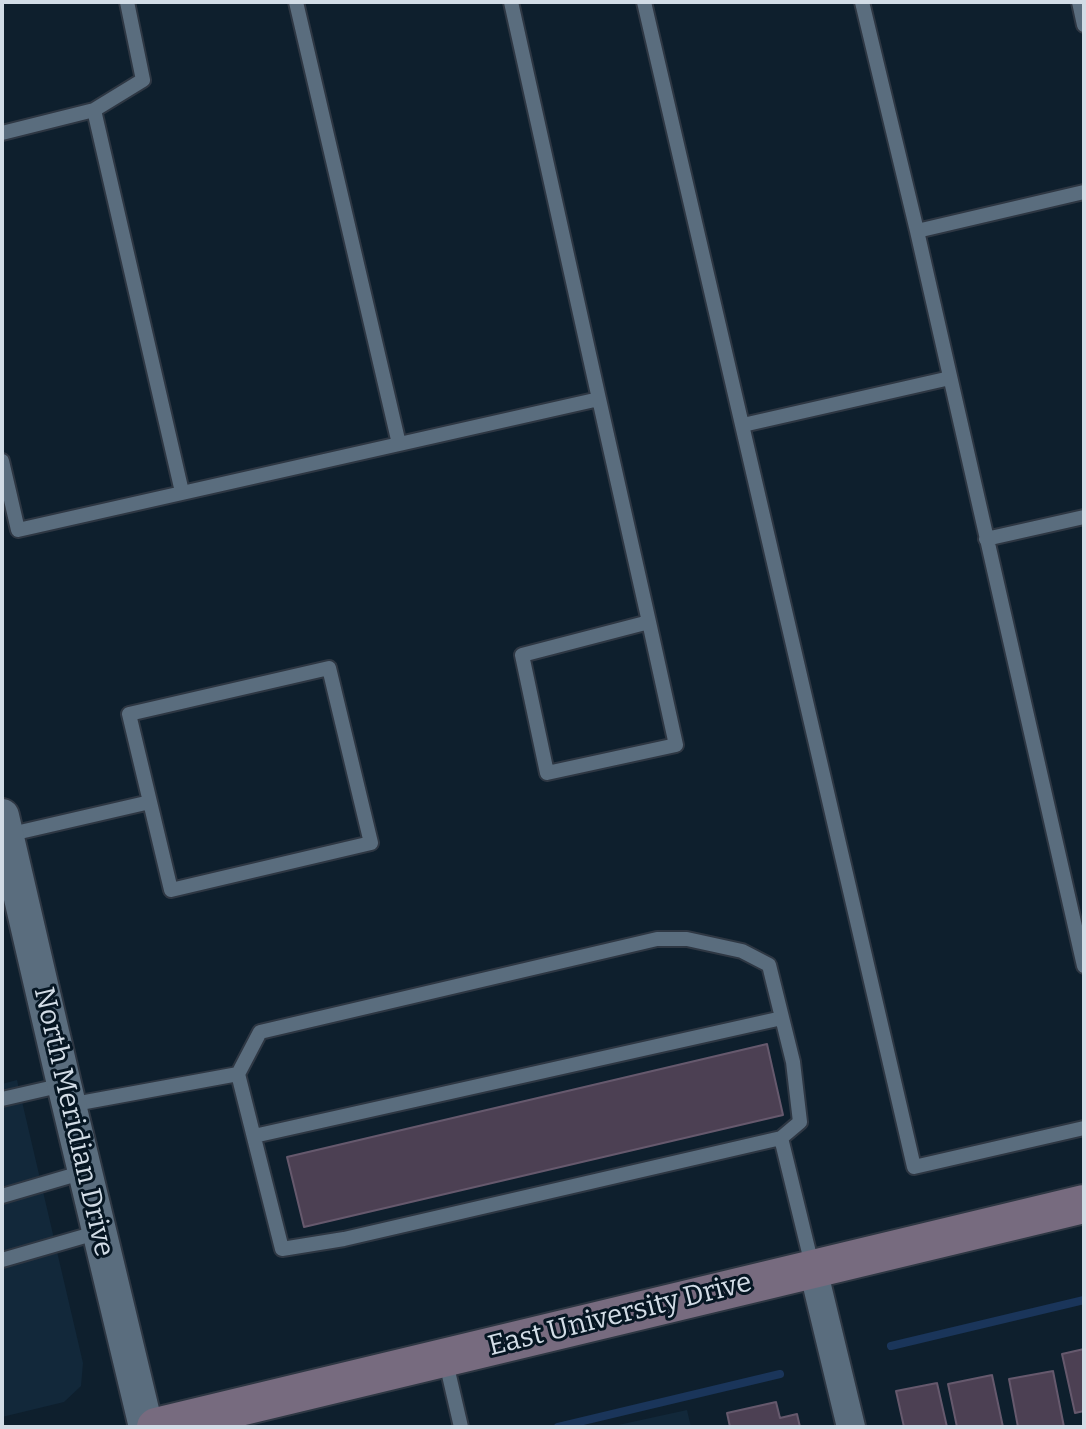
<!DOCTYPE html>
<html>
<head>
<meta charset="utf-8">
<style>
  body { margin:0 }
  #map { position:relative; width:1086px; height:1429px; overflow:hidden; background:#0e1f2d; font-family:Bitter,serif }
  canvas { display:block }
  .frame { position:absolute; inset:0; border:4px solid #d2dce6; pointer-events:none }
</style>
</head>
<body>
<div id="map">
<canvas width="1086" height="1429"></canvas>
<div class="frame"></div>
</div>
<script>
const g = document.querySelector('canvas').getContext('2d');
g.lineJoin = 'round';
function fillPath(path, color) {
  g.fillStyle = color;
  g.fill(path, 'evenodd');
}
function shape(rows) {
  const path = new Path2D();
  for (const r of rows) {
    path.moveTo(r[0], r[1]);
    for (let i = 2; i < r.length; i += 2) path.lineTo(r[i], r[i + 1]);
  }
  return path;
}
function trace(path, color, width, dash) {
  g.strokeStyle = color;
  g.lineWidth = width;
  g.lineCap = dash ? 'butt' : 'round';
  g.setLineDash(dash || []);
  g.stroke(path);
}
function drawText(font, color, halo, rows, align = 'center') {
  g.font = font + ' Bitter,serif';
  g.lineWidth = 6;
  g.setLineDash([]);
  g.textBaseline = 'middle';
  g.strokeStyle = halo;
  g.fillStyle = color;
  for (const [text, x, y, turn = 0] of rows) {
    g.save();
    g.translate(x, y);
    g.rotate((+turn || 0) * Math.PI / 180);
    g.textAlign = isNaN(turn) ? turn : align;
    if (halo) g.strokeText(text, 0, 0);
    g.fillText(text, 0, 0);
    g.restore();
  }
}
const built = shape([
  [17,1080,83,1363,81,1386,64,1402,2,1417,2,1084],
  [687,1410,691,1427,609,1427]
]);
const stream = shape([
  [891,1346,1084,1300],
  [558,1427,780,1374]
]);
const building = shape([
  [767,1044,783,1115,304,1227,287,1157,767,1044],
  [1084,1349,1084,1411,1075,1413,1062,1354,1084,1349],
  [1053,1371,1064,1427,1018,1427,1009,1379,1053,1371],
  [992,1375,1003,1427,957,1427,948,1384,992,1375],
  [937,1383,947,1427,904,1427,896,1391,937,1383],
  [776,1402,780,1418,797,1414,800,1427,730,1427,727,1413,776,1402]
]);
const service = shape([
  [296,2,399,444],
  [511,2,599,399,649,622,676,745,547,773,522,655,649,622],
  [644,2,914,1167,1084,1128],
  [862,2,917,231,1084,966],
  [1079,2,1084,25],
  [94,110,182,492],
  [2,133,94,110,143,80,127,2],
  [917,231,1084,192],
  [743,425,950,378],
  [2,461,18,530,599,399],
  [986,539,1084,517],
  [7,835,150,802,171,890,371,843,329,668,129,714,150,802],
  [238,1074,260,1032,657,939,687,939,742,951,769,965,793,1062,800,1122,781,1138],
  [2,1099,63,1085],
  [69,1105,238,1074,282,1249,344,1239,781,1138,813,1269],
  [254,1136,782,1018],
  [2,1196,84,1172],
  [2,1260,99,1232],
  [445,1358,461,1427]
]);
const minor = shape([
  [813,1269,851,1427]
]);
const tertiary = shape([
  [2,816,64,1084,146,1427]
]);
const secondary = shape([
  [156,1427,1084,1204]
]);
const streetNames = [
  ["North Meridian Drive",73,1122,77],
  ["East University Drive",620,1315,-14]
];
fillPath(built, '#12283a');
trace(stream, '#1a355a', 8);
fillPath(building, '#4c4053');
trace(building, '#66596d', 2);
trace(service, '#2e3743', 18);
trace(minor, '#2e3743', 32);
trace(tertiary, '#2e3743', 38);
trace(secondary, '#2e3743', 42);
trace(service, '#5a6d7e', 14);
trace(minor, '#5a6d7e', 28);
trace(tertiary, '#5a6d7e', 34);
trace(secondary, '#776b7f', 38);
drawText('28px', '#d2dce6', '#061623', streetNames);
</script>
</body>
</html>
